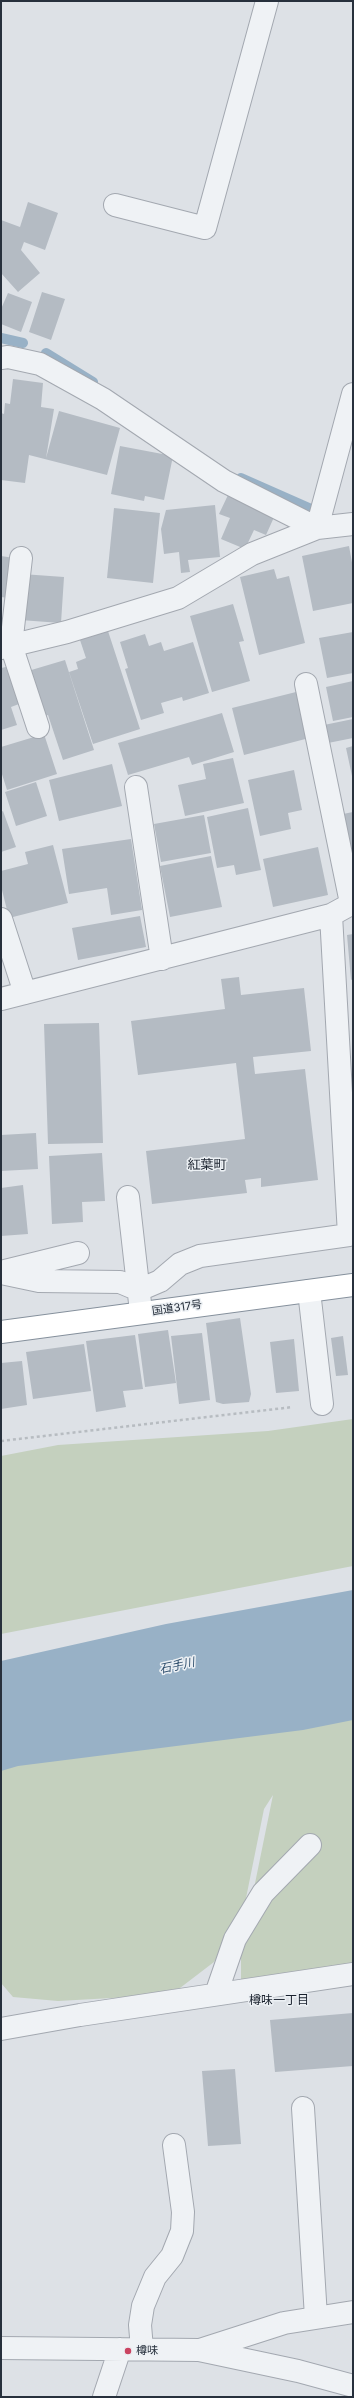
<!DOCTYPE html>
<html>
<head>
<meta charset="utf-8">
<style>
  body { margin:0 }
  #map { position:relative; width:354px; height:2398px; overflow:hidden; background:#dde1e6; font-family:Inter,sans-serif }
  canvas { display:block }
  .frame { position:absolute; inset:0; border:2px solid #27303c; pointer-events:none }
</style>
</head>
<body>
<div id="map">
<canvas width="354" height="2398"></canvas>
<div class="frame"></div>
</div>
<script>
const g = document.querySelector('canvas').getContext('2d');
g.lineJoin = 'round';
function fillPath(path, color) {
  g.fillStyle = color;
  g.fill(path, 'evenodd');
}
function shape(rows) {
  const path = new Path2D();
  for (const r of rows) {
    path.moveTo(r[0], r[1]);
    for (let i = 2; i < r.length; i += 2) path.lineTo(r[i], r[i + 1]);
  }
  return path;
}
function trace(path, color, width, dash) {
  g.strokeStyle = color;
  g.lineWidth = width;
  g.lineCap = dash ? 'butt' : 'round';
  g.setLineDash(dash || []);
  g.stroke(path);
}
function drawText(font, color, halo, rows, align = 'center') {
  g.font = font + ' Inter,"Noto Sans JP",sans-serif';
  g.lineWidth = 3;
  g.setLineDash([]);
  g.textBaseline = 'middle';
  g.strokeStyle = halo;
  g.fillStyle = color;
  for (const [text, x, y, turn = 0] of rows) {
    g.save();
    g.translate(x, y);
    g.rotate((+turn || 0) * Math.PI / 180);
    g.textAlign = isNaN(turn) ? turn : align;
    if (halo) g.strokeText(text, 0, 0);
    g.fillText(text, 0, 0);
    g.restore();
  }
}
const green = shape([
  [353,1419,353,1566,1,1634,1,1456,58,1445,268,1431],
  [353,1703,353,1963,241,1982,241,1952,273,1795,264,1809,245,1903,230,1935,214,1962,180,1988,148,1996,58,2001,13,1997,1,1983,1,1732]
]);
const water = shape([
  [353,1590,353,1720,303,1730,18,1766,1,1771,1,1661,166,1624]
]);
const stream = shape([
  [1,338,23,343],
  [46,353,93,382],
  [241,478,309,508]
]);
const building = shape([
  [28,202,58,213,45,250,24,242,21,250,40,273,18,292,1,273,1,220,20,227],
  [42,292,65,299,51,340,29,332],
  [8,293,32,302,21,332,1,324,1,309],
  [13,379,43,383,41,407,54,409,46,458,59,411,120,428,107,475,29,455,25,483,1,480,1,413,4,414,5,403,10,404],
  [120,446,173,456,164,500,145,496,144,501,111,494],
  [228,495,275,515,266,535,254,530,245,549,221,539,230,518,219,514],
  [215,505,220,557,188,560,190,572,181,573,179,552,164,554,161,529,166,510],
  [114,508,160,513,153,583,107,578],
  [349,546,353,568,353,603,313,611,302,556],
  [1,556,14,558,9,598,1,597],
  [274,569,277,579,289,576,305,643,259,655,240,577],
  [22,574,64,577,61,623,20,620],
  [233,604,244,641,239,642,250,681,212,692,190,616],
  [108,631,140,729,93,744,69,672,78,669,76,662,86,658,80,640],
  [353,632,353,673,327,678,319,638],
  [145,634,149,646,161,642,164,651,193,642,209,693,183,701,182,697,161,703,164,713,141,720,125,669,128,668,120,642],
  [65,660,94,750,63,760,48,715,42,717,28,671],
  [6,667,19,704,11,707,17,725,1,730,1,668],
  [353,681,353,717,333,721,326,687],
  [300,691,313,737,244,755,232,708],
  [222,713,234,752,192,765,189,757,128,775,118,743],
  [353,719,353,738,328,743,324,725],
  [44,734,57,774,7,790,1,771,1,747],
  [353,746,353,776,352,776,346,748],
  [233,758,244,803,185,816,178,785,206,779,203,764],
  [112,764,122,806,59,821,49,780],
  [294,770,302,810,288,813,291,829,260,836,248,780],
  [36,782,47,816,16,826,5,792],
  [248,808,261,870,236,875,234,865,217,868,207,817],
  [3,811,16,847,1,852,1,812],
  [353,812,353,854,352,854,343,814],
  [204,815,211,853,161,862,154,824],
  [131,839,142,910,111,915,107,888,69,894,62,849],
  [53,845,68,903,9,918,1,886,1,871,28,864,25,852],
  [318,847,328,895,273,907,263,859],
  [211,856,222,907,170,917,160,866],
  [140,916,146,947,78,960,72,928],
  [353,934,353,979,351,980,347,935],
  [239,977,241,995,304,988,311,1051,253,1057,255,1074,305,1069,318,1180,261,1187,261,1178,245,1180,247,1193,152,1204,146,1151,245,1139,236,1063,138,1075,131,1021,225,1009,221,979],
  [99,1023,103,1143,48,1144,44,1024],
  [36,1133,38,1169,1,1171,1,1135],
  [102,1153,105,1201,82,1202,83,1222,52,1224,49,1156],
  [23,1185,28,1234,1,1236,1,1188],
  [240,1318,251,1394,249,1402,223,1404,216,1402,206,1323],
  [168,1330,176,1383,145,1387,138,1334],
  [202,1333,210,1400,179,1404,171,1336],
  [135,1335,143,1389,123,1391,126,1407,96,1412,86,1341],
  [343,1336,348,1375,336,1376,331,1338],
  [294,1339,299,1391,276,1393,270,1342],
  [84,1344,91,1391,33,1399,26,1352],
  [22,1361,27,1405,1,1409,1,1363],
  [353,2013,353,2066,275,2072,270,2020],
  [235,2069,241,2144,208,2146,202,2071]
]);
const path = shape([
  [1,1441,293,1407]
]);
const street = shape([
  [115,205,205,228,267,1],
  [1,358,8,357,40,364,103,399,224,481,317,528],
  [317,528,353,394],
  [21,558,11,645,38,727],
  [1,648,67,632,178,598,252,554,317,528,353,524],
  [306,684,351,903],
  [136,787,162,959],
  [1,919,25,993],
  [1,999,331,915,353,903],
  [128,1197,140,1303],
  [5,1271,78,1253],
  [1,1273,39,1281,120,1282,139,1290,160,1281,180,1264,200,1256,349,1235,331,915],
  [309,1291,322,1404],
  [216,1994,235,1939,263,1893,310,1845],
  [1,2029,80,2015,353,1974],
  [303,2108,316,2317],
  [1,2348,199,2350,298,2371,353,2386],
  [142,2349,140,2325,143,2306,155,2277,172,2256,182,2231,183,2212,174,2145],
  [200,2350,284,2323,353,2312],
  [104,2397,120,2349]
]);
const highway = shape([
  [1,1332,353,1285]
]);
const markers = [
  [128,2351,4,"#ca4461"]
];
const streetNames = [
  ["国道317号",177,1308,-8]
];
const poiNames = [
  ["樽味",136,2351]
];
const waterNames = [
  ["石手川",177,1666,-12]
];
const neighbourhoodNames = [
  ["樽味一丁目",279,2000]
];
const quarterNames = [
  ["紅葉町",207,1165]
];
fillPath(green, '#c4d0be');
fillPath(water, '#98b1c6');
trace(stream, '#98b1c6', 10);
fillPath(building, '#b4bbc3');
trace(street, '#a3a8b0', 24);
trace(highway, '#85909c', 24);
trace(path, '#b7bcc1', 2.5, [3, 3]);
trace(street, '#eff2f5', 22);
trace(highway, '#fff', 22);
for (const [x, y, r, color] of markers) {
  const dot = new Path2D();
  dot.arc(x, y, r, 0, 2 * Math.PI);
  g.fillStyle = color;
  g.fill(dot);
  trace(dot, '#ecf0f4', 1.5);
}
drawText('11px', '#27303c', '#ecf0f4', streetNames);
drawText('11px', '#27303c', '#ecf0f4', poiNames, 'left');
drawText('italic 12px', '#32516f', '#ecf0f4', waterNames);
drawText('12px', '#19212d', '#ecf0f4', neighbourhoodNames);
drawText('13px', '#19212d', '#ecf0f4', quarterNames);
</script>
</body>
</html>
